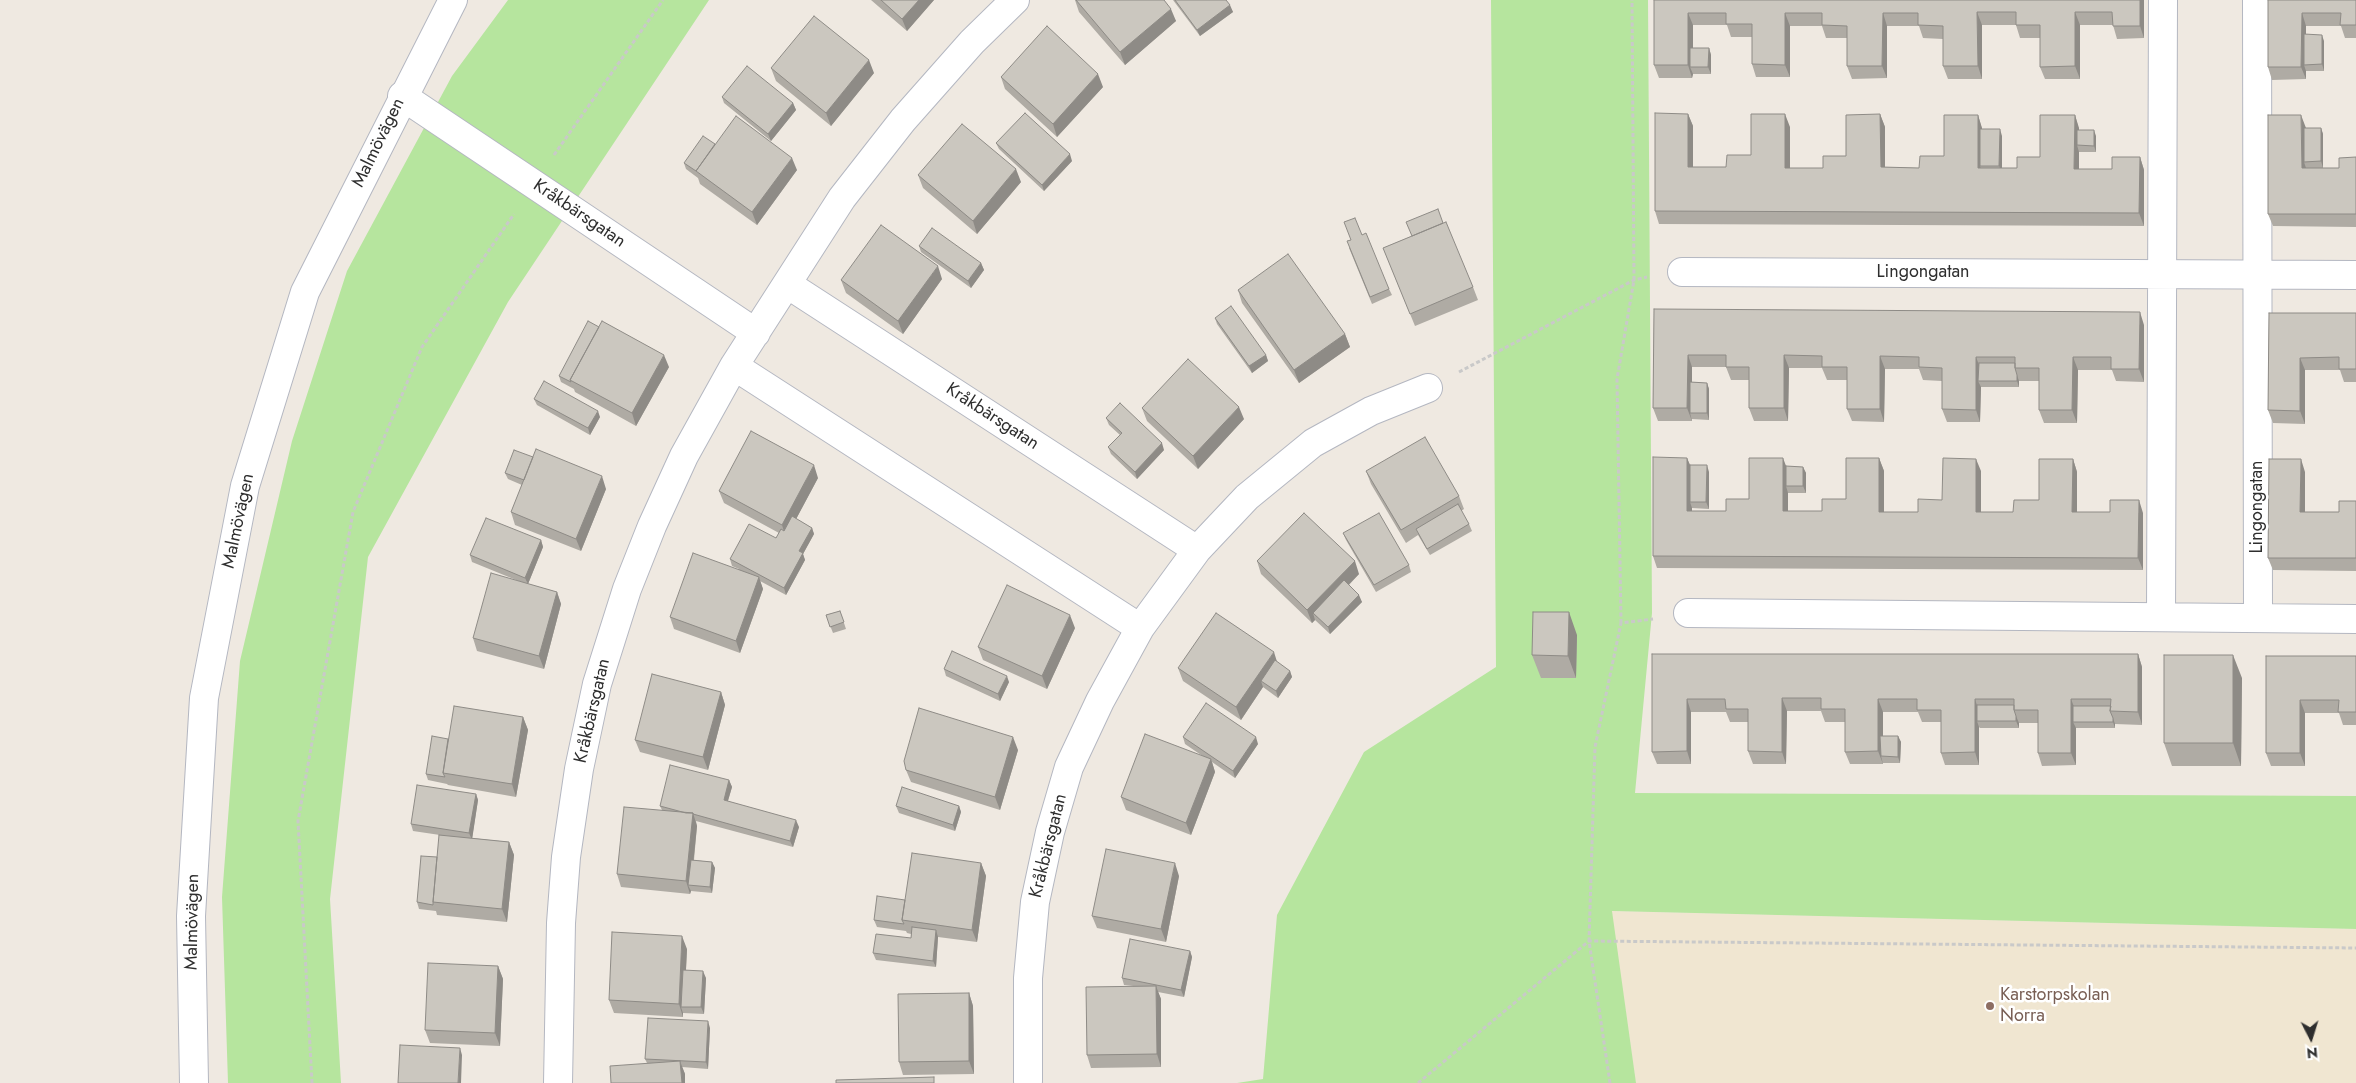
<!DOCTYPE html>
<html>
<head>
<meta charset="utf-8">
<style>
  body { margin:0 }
  #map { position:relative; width:2356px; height:1083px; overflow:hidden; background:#efe9e1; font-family:Jost,sans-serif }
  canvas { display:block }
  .north { position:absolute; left:2286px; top:1013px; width:50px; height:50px; -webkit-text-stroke:4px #fff; paint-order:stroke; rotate:175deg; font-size:14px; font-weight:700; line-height:20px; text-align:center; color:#2e2e2e }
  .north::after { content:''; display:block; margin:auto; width:18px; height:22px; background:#2e2e2e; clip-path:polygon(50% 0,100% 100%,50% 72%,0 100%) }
</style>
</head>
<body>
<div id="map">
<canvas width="2356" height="1083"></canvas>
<div class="north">N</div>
</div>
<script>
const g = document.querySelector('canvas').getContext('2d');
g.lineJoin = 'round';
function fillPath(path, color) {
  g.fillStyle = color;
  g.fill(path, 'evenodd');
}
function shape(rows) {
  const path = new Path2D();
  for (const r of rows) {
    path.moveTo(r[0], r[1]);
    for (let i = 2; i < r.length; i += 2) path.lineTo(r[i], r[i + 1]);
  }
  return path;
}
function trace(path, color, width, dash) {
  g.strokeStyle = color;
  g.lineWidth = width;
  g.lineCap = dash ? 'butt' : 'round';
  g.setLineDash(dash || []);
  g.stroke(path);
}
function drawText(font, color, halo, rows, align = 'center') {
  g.font = font + ' Jost,sans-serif';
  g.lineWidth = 5;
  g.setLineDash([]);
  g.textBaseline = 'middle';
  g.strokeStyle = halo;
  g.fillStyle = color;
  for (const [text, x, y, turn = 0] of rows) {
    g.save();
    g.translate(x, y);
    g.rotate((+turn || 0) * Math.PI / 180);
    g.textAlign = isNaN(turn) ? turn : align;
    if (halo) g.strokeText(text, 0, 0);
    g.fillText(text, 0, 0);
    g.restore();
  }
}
const education = shape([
  [1611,911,2356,929,2356,1083,1636,1083]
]);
const green = shape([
  [508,0,709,0,508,302,368,557,330,899,341,1083,228,1083,222,897,240,661,292,441,347,271,452,76],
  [1491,0,1648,0,1652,613,1635,793,2356,796,2356,929,1612,911,1636,1083,1237,1083,1263,1079,1277,915,1364,752,1496,667]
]);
const path = shape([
  [554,155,663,0],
  [1459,372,1634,280,1647,277],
  [1621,623,1617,379,1634,280,1632,0],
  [312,1083,298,821,353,512,422,347,514,214],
  [1418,1083,1589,941,2356,948],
  [1610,1083,1589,941,1595,747,1621,623,1653,619]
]);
const minor = shape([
  [2257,0,2258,618],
  [402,96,756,333],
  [1682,272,2356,275],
  [787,284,1197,550],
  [734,366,1140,628],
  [1688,613,2356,619],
  [2161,617,2163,0],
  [1028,1081,1028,978,1035,902,1050,832,1069,767,1100,701,1140,628,1197,550,1247,497,1313,443,1371,411,1428,388],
  [558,1083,561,923,566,857,579,769,597,684,627,589,652,526,684,456,734,366,842,198,903,120,972,42,1015,0]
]);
const secondary = shape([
  [194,1083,191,916,204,698,245,486,305,292,453,0]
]);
const wall = shape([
  [871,0,934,0,907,31],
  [1075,0,1164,0,1176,21,1125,65,1079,12],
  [1173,0,1226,0,1233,12,1200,36],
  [1654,0,2144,0,2144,38,2117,39,2113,25,2080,25,2080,79,2045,79,2040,67,2040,38,2020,38,2016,25,1982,25,1982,79,1948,79,1943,66,1943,39,1923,38,1919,26,1887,26,1887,78,1852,79,1847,66,1847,38,1826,38,1822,26,1790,26,1790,77,1756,77,1752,64,1752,37,1731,37,1727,25,1693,25,1693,48,1709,48,1711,55,1711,74,1693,74,1692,78,1659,78,1654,65],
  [2268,0,2356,0,2356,38,2345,38,2341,26,2306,26,2306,34,2324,41,2324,71,2306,71,2306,79,2272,80,2268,67],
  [771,68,874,73,831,126,776,81],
  [1001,77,1103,87,1057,137,1005,89],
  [722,97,793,103,796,110,771,141,724,103],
  [1688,114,1693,126,1693,167,1726,167,1751,155,1790,127,1790,168,1823,168,1846,156,1880,114,1885,127,1885,167,1919,168,1944,156,1978,115,1982,129,2002,136,2002,168,2017,168,2040,157,2075,115,2079,130,2096,136,2096,152,2079,152,2079,169,2112,169,2140,157,2144,170,2144,226,1659,224,1655,211],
  [2306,128,2321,128,2323,134,2323,168,2339,168,2356,157,2356,227,2273,226,2268,214],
  [996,143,1072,161,1044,191,999,149],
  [715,144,797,170,757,225,700,184,698,178,686,169,684,163],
  [918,175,1021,182,977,234,923,188],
  [1443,223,1473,287,1478,300,1415,326,1383,248],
  [1362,235,1392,295,1372,304,1349,248],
  [919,246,981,263,984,270,971,288,921,252],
  [942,279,903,334,846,293,841,280],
  [1238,290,1345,334,1350,347,1299,383,1242,303],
  [1654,309,2144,325,2144,382,2116,381,2112,370,2078,370,2077,423,2044,423,2039,410,2039,381,2019,381,2019,387,1981,387,1980,422,1947,422,1942,409,1942,381,1923,380,1919,369,1885,369,1884,422,1852,421,1847,409,1847,380,1827,380,1822,368,1789,368,1788,421,1754,421,1749,408,1749,380,1731,380,1726,367,1692,367,1692,382,1707,383,1709,389,1709,420,1692,419,1692,421,1658,421,1653,408],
  [2269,313,2356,313,2356,382,2344,382,2340,370,2305,370,2305,424,2273,423,2268,410],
  [1215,318,1266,355,1268,361,1252,373,1217,324],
  [669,367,636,426,575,392,574,389,561,382,559,376],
  [534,399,600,417,590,435,537,405],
  [1142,408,1244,419,1198,469,1147,421],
  [1106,418,1164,450,1137,479,1111,454,1108,447,1120,435,1109,425],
  [1687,458,1690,465,1709,472,1709,509,1692,508,1692,511,1726,511,1749,499,1786,466,1803,467,1806,473,1806,493,1788,493,1788,511,1822,511,1846,499,1879,458,1884,471,1884,512,1918,512,1942,500,1981,471,1981,512,2013,512,2039,500,2073,459,2077,472,2077,512,2143,513,2143,570,1657,568,1653,556],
  [1366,471,1459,496,1464,509,1461,511,1469,524,1472,531,1430,555,1418,535,1406,543,1371,484],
  [2305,472,2305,512,2339,512,2356,501,2356,571,2273,570,2268,558],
  [505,473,606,489,581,551,515,525,511,512,522,485,508,479],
  [818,478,796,519,812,528,814,534,803,554,805,560,786,595,760,581,763,589,740,653,674,629,670,617,739,569,732,566,730,559,776,538,779,533,724,503,719,491],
  [1343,533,1409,565,1411,572,1376,592,1346,540],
  [541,540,543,547,528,584,557,592,561,604,544,669,477,651,473,638,521,582,472,562,470,555],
  [1257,561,1359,574,1349,585,1362,602,1330,634,1315,620,1312,623,1261,574],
  [840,611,846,629,833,633,826,615],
  [1075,628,1047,689,983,660,978,647],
  [1577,635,1576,678,1541,678,1532,655],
  [1652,654,2138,654,2142,667,2142,725,2115,724,2115,728,2076,728,2076,765,2042,766,2038,753,2038,723,2019,723,2019,728,1980,728,1979,727,1979,765,1945,765,1941,753,1941,722,1922,722,1918,712,1883,712,1883,736,1898,736,1901,742,1900,763,1883,763,1883,762,1883,764,1850,764,1845,752,1845,722,1825,722,1821,711,1787,711,1786,764,1753,764,1748,751,1748,722,1730,722,1726,712,1691,712,1691,764,1657,764,1652,752],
  [2266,656,2356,656,2356,725,2343,725,2339,713,2305,713,2305,766,2271,766,2266,753],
  [1277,662,1290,671,1292,677,1278,698,1263,687,1241,720,1183,681,1178,668],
  [944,669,1009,682,1000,701,946,676],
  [2242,678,2241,766,2172,766,2164,743],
  [721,692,725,705,708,770,640,752,635,740],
  [523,717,528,730,516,797,448,785,447,784,428,780,426,774,448,739],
  [1183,737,1258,744,1235,778,1212,762,1215,772,1191,835,1126,810,1121,797,1204,757,1185,744],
  [1018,750,1000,810,911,782,906,770],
  [729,780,732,787,728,801,799,827,793,847,696,821,697,826,694,860,712,862,715,868,712,893,691,891,690,894,621,887,617,874,662,810,660,806],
  [476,794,478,800,472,838,509,842,514,855,507,922,437,915,436,911,419,909,417,902,437,857,440,835,413,831,411,824],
  [896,806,959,806,961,812,955,831,899,813],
  [981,863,986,876,977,942,938,937,936,967,876,960,873,953,911,938,911,934,907,933,906,931,877,927,874,920,905,900],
  [1179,876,1166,942,1097,928,1092,916],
  [687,949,686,970,706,978,704,1014,683,1013,683,1017,614,1013,609,1000],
  [1190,951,1192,957,1184,997,1158,992,1161,999,1161,1067,1091,1068,1087,1055,1133,986,1124,985,1122,978],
  [498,966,503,979,500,1046,430,1043,425,1030],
  [969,993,973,1006,974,1074,903,1075,899,1062],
  [710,1028,708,1069,682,1067,685,1074,685,1083,611,1083,647,1063,645,1059]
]);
const shadedWall = shape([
  [919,0,934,0,907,31,902,19],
  [2140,0,2144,0,2144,38,2140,26],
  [1230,5,1233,12,1200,36,1197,30],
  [1171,9,1176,21,1125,65,1120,52],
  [1977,12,1982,25,1982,79,1978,66],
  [2075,12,2080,25,2080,79,2075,66],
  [1688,13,1693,25,1693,67,1690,67,1693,74,1692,78,1688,65],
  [1785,13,1790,26,1790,77,1785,65],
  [1883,13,1887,26,1887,78,1882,66],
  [2302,13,2306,26,2306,65,2304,65,2306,71,2306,79,2301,67],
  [2322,35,2324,41,2324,71,2322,64],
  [1709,48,1711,55,1711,74,1708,67],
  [869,60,874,73,831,126,826,113],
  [1098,74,1103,87,1057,137,1053,124],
  [793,103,796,110,771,141,768,134],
  [1688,114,1693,126,1693,180,1688,167],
  [1785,114,1790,127,1790,180,1785,168],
  [1880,114,1885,127,1885,180,1881,167],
  [1978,115,1982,128,1982,166,1980,166,1982,172,1978,168],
  [2075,115,2079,128,2079,145,2077,145,2079,152,2079,181,2074,169],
  [2301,115,2306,128,2304,162,2306,168,2302,168],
  [2321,128,2323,134,2323,168,2321,161],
  [2000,129,2002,136,2002,173,1999,166],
  [2094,130,2096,136,2096,152,2094,146],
  [1070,154,1072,161,1044,191,1042,185],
  [2140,157,2144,170,2144,226,2139,213],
  [792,158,797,170,757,225,752,212],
  [1016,169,1021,182,977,234,973,221],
  [981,263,984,270,971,288,968,281],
  [938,266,942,279,903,334,898,321],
  [2140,312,2144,325,2144,382,2139,369],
  [1345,334,1350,347,1299,383,1294,370],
  [664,355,669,367,636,426,632,413],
  [1266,355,1268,361,1252,373,1249,366],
  [1688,355,1692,367,1692,413,1690,413,1692,421,1687,408],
  [1784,355,1789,368,1788,421,1784,408],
  [1880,356,1885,369,1884,422,1880,409],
  [1976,357,1981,370,1978,381,1981,387,1980,422,1976,410],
  [2073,357,2078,370,2077,423,2072,410],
  [2300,358,2305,370,2305,424,2300,411],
  [2017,375,2019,381,2019,387,2017,381],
  [1707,383,1709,389,1709,420,1707,413],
  [1239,407,1244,419,1198,469,1193,456],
  [598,411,600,417,590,435,588,428],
  [1162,443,1164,450,1137,479,1135,472],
  [1687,458,1692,470,1690,502,1692,508,1692,524,1687,511],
  [1783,458,1788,471,1786,486,1788,493,1788,524,1783,511],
  [1879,458,1884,471,1884,524,1879,512],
  [1976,459,1981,471,1981,525,1976,512],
  [2073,459,2077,472,2077,525,2072,512],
  [2301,459,2305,472,2305,525,2300,512],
  [814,465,818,478,786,538,782,525],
  [1707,465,1709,472,1709,509,1706,502],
  [1803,467,1806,473,1806,493,1803,486],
  [602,476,606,489,581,551,576,539],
  [2139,500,2143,513,2143,570,2138,558],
  [812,528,814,534,803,554,805,560,786,595,784,588,799,551],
  [541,540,543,547,528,584,525,578],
  [1355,561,1359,574,1317,617,1313,613,1315,620,1312,623,1307,610],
  [759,577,763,589,740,653,736,641],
  [557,592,561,604,544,669,539,656],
  [1359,595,1362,602,1330,634,1328,627],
  [1569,612,1577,635,1576,678,1568,656],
  [1070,615,1075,628,1047,689,1042,676],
  [1274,652,1278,665,1261,681,1263,687,1241,720,1236,707],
  [2138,654,2142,667,2142,725,2138,712],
  [2233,655,2242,678,2241,766,2233,743],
  [1290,671,1292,677,1278,698,1276,691],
  [1007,676,1009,682,1000,701,998,694],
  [721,692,725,705,708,770,703,757],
  [1782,698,1787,711,1786,764,1782,752],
  [1687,699,1691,712,1691,764,1687,751],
  [1878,699,1883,712,1883,756,1881,756,1883,764,1878,751],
  [1975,699,1979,712,1977,721,1979,727,1979,765,1975,752],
  [2071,699,2076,712,2073,722,2076,728,2076,765,2071,753],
  [2300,700,2305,713,2305,766,2300,753],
  [2016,716,2019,723,2019,728,2016,721],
  [523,717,528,730,516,797,512,784],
  [2113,718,2115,724,2115,728,2113,722],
  [1898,736,1901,742,1900,763,1898,757],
  [1013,737,1018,750,1000,810,995,797],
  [1256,737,1258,744,1235,778,1233,771],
  [1211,759,1215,772,1191,835,1186,823],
  [729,780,732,787,726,807,724,800],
  [476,794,478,800,472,840,469,833],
  [959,806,961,812,955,831,953,825],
  [693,813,697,826,691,885,688,885,691,891,690,894,686,881],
  [796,820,799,827,793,847,790,841],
  [509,842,514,855,507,922,502,909],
  [712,862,715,868,712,893,710,887],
  [981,863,986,876,977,942,972,930],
  [1175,863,1179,876,1166,942,1161,929],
  [936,930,938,937,936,967,933,961],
  [682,936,687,949,684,1007,681,1007,683,1013,683,1017,679,1004],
  [1190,951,1192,957,1184,997,1181,990],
  [498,966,503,979,500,1046,495,1033],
  [703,971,706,978,704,1014,701,1007],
  [1156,986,1161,999,1161,1067,1157,1054],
  [969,993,973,1006,974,1074,969,1061],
  [708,1021,710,1028,708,1069,706,1062],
  [460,1048,462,1055,461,1083,458,1083],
  [680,1061,685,1074,685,1083,682,1083]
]);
const building = shape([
  [881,0,919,0,902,19,881,0],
  [1076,0,1164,0,1171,9,1120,52,1076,0],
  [1175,0,1226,0,1230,5,1197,30,1175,0],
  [1654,0,2140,0,2140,26,2113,26,2112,12,2075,12,2075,66,2040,67,2040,25,2016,25,2016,12,1977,12,1978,66,1943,66,1943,26,1918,25,1918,13,1883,13,1882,66,1847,66,1847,26,1822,25,1822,13,1785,13,1785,65,1752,64,1752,24,1726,24,1726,13,1688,13,1688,65,1654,65,1654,0],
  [2268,0,2356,0,2356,25,2340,25,2341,13,2302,13,2301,67,2268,67,2268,0],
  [814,16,869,60,826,113,771,68,814,16],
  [1047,26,1098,74,1053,124,1001,77,1047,26],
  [2304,34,2322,35,2322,64,2304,65,2304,34],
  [1690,48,1709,48,1708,67,1690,67,1690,48],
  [747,66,793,103,768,134,722,97,747,66],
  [1025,113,1070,154,1042,185,996,143,1025,113],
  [1655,113,1688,114,1688,167,1726,167,1727,155,1751,155,1751,114,1785,114,1785,168,1823,168,1823,156,1846,156,1846,115,1880,114,1881,167,1919,168,1920,156,1944,156,1944,115,1978,115,1978,168,2017,168,2017,157,2040,157,2040,115,2075,115,2074,169,2112,169,2112,157,2140,157,2139,213,1655,211,1655,113],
  [2268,115,2301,115,2302,168,2339,168,2339,158,2356,157,2356,214,2268,214,2268,115],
  [736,116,792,158,752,212,696,171,736,116],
  [962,124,1016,169,973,221,918,175,962,124],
  [2304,128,2321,128,2321,161,2304,162,2304,128],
  [1980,129,2000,129,1999,166,1980,166,1980,129],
  [2077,130,2094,130,2094,146,2077,145,2077,130],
  [703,136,715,144,696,171,684,163,703,136],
  [1438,209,1443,223,1412,236,1406,222,1438,209],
  [1355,218,1362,235,1366,233,1389,289,1370,297,1347,241,1351,240,1344,222,1355,218],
  [1446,222,1473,287,1410,314,1383,248,1446,222],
  [881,225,938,266,898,321,841,280,881,225],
  [932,228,981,263,968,281,919,246,932,228],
  [1288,254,1345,334,1294,370,1238,290,1288,254],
  [1231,306,1266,355,1249,366,1215,318,1231,306],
  [1654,309,2140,312,2139,369,2111,369,2111,357,2073,357,2072,410,2039,410,2039,368,2015,368,2015,357,1976,357,1976,410,1942,409,1942,368,1919,367,1919,357,1880,356,1880,409,1847,409,1847,367,1822,367,1822,356,1784,355,1784,408,1749,408,1749,367,1726,367,1726,355,1688,355,1687,408,1653,408,1654,309],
  [2269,313,2356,313,2356,369,2339,369,2339,357,2300,358,2300,411,2268,410,2269,313],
  [588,321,599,327,570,380,571,382,559,376,588,321],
  [602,321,664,355,632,413,570,380,602,321],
  [1188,359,1239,407,1193,456,1142,408,1188,359],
  [1979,363,2015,363,2015,368,2017,375,2017,381,1978,381,1979,363],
  [544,381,598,411,588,428,534,399,544,381],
  [1690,382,1707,383,1707,413,1690,413,1690,382],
  [1120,403,1162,443,1135,472,1108,447,1122,433,1106,418,1120,403],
  [751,431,814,465,782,525,719,491,751,431],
  [1425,437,1459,496,1401,530,1366,471,1425,437],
  [536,449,602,476,576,539,511,512,536,449],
  [514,450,533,457,524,480,505,473,514,450],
  [1653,457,1687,458,1687,511,1726,511,1726,499,1749,499,1749,458,1783,458,1783,511,1822,511,1822,499,1846,499,1846,458,1879,458,1879,512,1918,512,1918,499,1942,500,1943,458,1976,459,1976,512,2013,512,2014,500,2039,500,2039,459,2073,459,2072,512,2110,512,2110,500,2139,500,2138,558,1653,556,1653,457],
  [2269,459,2301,459,2300,512,2339,512,2339,501,2356,501,2356,558,2268,558,2269,459],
  [1690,465,1707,465,1706,502,1690,502,1690,465],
  [1786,466,1803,467,1803,486,1786,486,1786,466],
  [1458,504,1469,524,1427,549,1416,529,1458,504],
  [1304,513,1355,561,1307,610,1257,561,1304,513],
  [1379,513,1409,565,1374,585,1343,533,1379,513],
  [792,516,812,528,799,551,803,553,784,588,730,559,749,524,776,538,781,529,784,531,792,516],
  [486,518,541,540,525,578,470,555,486,518],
  [693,553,759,577,736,641,670,617,693,553],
  [491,573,557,592,539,656,473,638,491,573],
  [1344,580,1359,595,1328,627,1313,613,1344,580],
  [1007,585,1070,615,1042,676,978,647,1007,585],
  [840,611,844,622,830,627,826,615,840,611],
  [1533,612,1569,612,1568,656,1532,655,1533,612],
  [1216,613,1274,652,1236,707,1178,668,1216,613],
  [952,651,1007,676,998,694,944,669,952,651],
  [1652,654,2138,654,2138,712,2110,711,2111,699,2071,699,2071,753,2038,753,2038,710,2014,710,2014,699,1975,699,1975,752,1941,753,1941,710,1917,710,1917,699,1878,699,1878,751,1845,752,1845,709,1821,709,1821,698,1782,698,1782,752,1748,751,1748,709,1726,709,1725,699,1687,699,1687,751,1652,752,1652,654],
  [2164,655,2233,655,2233,743,2164,743,2164,655],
  [2266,656,2356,656,2356,712,2338,712,2339,700,2300,700,2300,753,2266,753,2266,656],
  [1275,660,1290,671,1276,691,1261,681,1275,660],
  [652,674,721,692,703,757,635,740,652,674],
  [1206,703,1256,737,1233,771,1183,737,1206,703],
  [1977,705,2014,705,2014,710,2016,716,2016,721,1977,721,1977,705],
  [454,706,523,717,512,784,443,773,454,706],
  [2073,706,2111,706,2110,711,2113,718,2113,722,2073,722,2073,706],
  [919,708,1013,737,995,797,906,770,904,761,919,708],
  [1145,734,1211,759,1186,823,1121,797,1145,734],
  [432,736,448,739,443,773,445,777,426,774,432,736],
  [1880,736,1898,736,1898,757,1881,756,1880,736],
  [670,765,729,780,724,800,796,820,790,841,693,814,693,813,686,813,660,806,670,765],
  [417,785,476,794,469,833,411,824,417,785],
  [902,787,959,806,953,825,896,806,902,787],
  [624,807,693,813,686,881,617,874,624,807],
  [439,835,509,842,502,909,433,902,439,835],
  [1106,849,1175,863,1161,929,1092,916,1106,849],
  [912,853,981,863,972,930,902,920,912,853],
  [421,856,437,857,433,902,433,905,417,902,421,856],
  [691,860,712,862,710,887,688,885,691,860],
  [877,896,905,900,902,920,904,924,874,920,877,896],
  [912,927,936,930,933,961,873,953,876,934,911,938,912,927],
  [612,932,682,936,679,1004,609,1000,612,932],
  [1130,939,1190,951,1181,990,1122,978,1130,939],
  [428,963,498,966,495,1033,425,1030,428,963],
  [683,970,703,971,701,1007,681,1007,683,970],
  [1156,986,1157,1054,1087,1055,1086,987,1156,986],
  [969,993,969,1061,899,1062,898,994,969,993],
  [648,1018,708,1021,706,1062,645,1059,648,1018],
  [400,1045,460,1048,458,1083,398,1083,400,1045],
  [680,1061,682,1083,611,1083,610,1066,680,1061],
  [934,1077,934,1083,836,1083,836,1080,934,1077]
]);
const markers = [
  [1990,1006,5,"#8d6e63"]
];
const streetNames = [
  ["Malmövägen",379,143,-64],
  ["Kråkbärsgatan",579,214,34],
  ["Lingongatan",1923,273],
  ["Kråkbärsgatan",992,417,33],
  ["Lingongatan",2258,507,-90],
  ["Malmövägen",239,521,-78],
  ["Kråkbärsgatan",593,711,-77],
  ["Kråkbärsgatan",1049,846,-76],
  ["Malmövägen",193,922,-89]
];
const educationNames = [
  ["Karstorpskolan",2000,996],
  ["Norra",2000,1017]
];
fillPath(education, '#f0e6d1');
fillPath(green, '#b6e59e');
trace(minor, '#b4b7c1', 30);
trace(secondary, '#b4b7c1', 30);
trace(path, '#c9c9c9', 3, [4, 2.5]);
trace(minor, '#fff', 28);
trace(secondary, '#fff', 28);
fillPath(wall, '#afaba4');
fillPath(shadedWall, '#8e8b86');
fillPath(building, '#cbc7bf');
trace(building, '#8e8b86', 1);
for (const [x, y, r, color] of markers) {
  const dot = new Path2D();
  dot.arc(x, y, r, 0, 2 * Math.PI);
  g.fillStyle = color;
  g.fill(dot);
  trace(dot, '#fff', 2);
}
drawText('18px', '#2e2e2e', '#fff', streetNames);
drawText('18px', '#785e54', '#fff', educationNames, 'left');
</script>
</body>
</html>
